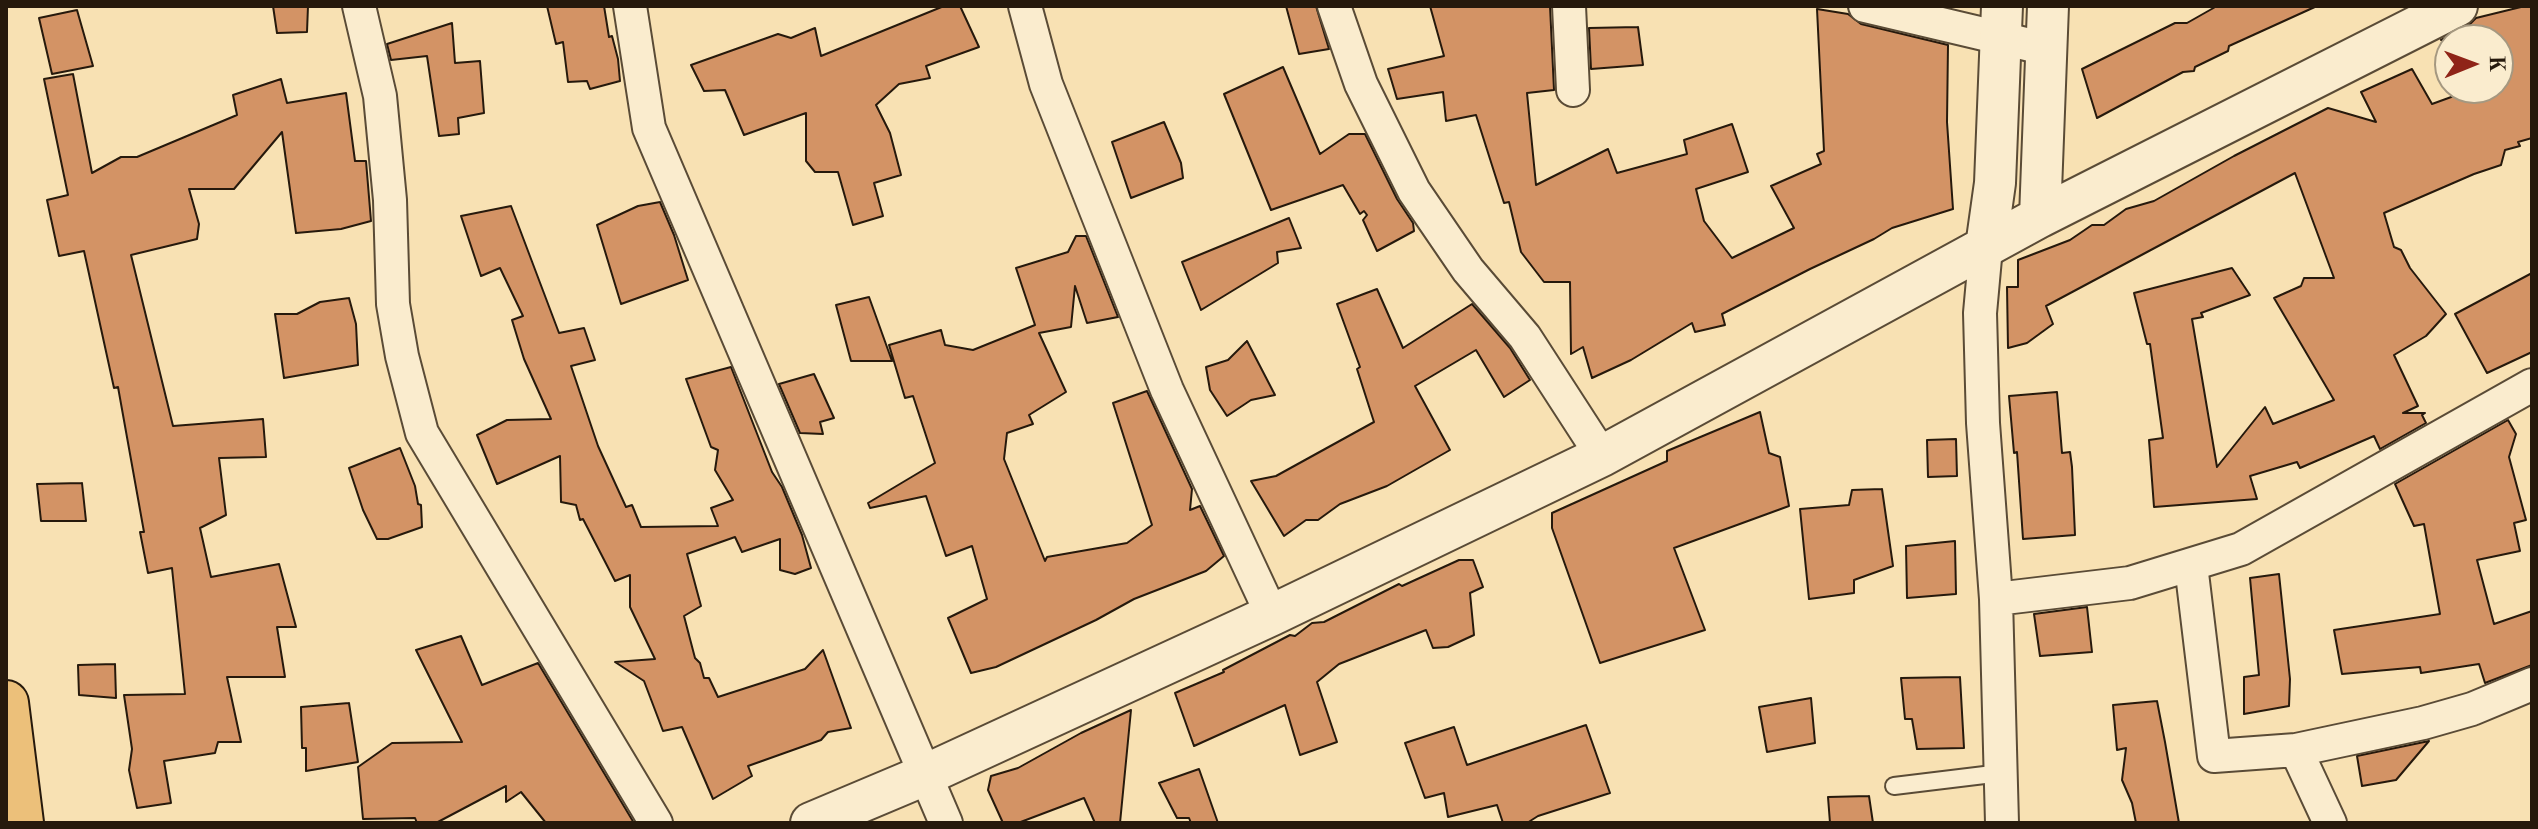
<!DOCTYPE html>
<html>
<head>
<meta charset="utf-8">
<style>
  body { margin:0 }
  #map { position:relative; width:2538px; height:829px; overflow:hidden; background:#f8e1b3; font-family:"Old Standard TT",serif }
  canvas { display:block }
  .frame { position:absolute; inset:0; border:8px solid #26190c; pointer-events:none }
  .north { position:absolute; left:2434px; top:24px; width:80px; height:80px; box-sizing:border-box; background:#faecce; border:2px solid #a59880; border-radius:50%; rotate:89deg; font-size:22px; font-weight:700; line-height:32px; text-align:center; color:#26190c }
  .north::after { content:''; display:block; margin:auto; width:28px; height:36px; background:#8f2418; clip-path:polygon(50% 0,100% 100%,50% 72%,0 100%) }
</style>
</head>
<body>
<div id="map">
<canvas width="2538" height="829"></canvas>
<div class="frame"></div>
<div class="north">K</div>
</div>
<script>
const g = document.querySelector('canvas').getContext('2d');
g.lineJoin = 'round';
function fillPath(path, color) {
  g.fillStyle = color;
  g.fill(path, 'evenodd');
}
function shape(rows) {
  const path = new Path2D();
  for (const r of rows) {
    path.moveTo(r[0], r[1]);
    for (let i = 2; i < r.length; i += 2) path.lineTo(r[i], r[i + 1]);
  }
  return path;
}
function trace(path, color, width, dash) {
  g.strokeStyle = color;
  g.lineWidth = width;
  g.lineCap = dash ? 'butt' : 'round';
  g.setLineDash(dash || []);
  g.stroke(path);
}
const building = shape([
  [273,6,308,6,307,32,277,33,273,6],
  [547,6,604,6,609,37,612,36,618,59,620,81,590,89,587,81,568,82,563,42,556,44,547,6],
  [944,6,960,6,979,47,926,66,930,78,899,84,876,105,890,133,901,175,874,183,883,216,853,225,838,172,815,172,806,161,806,113,744,135,725,90,704,91,691,65,778,34,791,38,815,28,821,56,944,6],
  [1286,6,1316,6,1329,49,1299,54,1286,6],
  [1430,6,1550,6,1554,90,1527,93,1536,185,1608,149,1617,173,1687,154,1684,140,1732,124,1748,172,1696,189,1704,221,1732,258,1794,228,1771,186,1821,164,1817,154,1824,151,1817,9,1848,14,1861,24,1948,45,1947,122,1953,209,1892,228,1874,239,1810,269,1722,314,1725,325,1695,332,1692,323,1631,360,1592,378,1583,347,1571,354,1570,282,1544,282,1521,252,1509,202,1504,203,1476,115,1446,121,1443,92,1397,99,1388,69,1444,56,1430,6],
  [2217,6,2317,6,2229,46,2228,51,2195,67,2194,71,2183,72,2097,118,2082,69,2175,23,2187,23,2217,6],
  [2525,6,2532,6,2532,138,2518,142,2520,146,2505,150,2501,165,2474,174,2384,213,2394,247,2401,250,2410,268,2446,314,2426,336,2394,355,2418,406,2403,413,2425,413,2422,415,2426,423,2380,449,2374,436,2300,468,2297,462,2250,476,2257,499,2154,507,2149,440,2163,438,2150,344,2147,344,2134,293,2232,268,2250,295,2201,313,2203,317,2192,319,2217,467,2265,407,2273,424,2334,400,2274,298,2301,286,2304,278,2334,278,2295,173,2046,306,2053,324,2027,343,2008,348,2007,287,2018,287,2018,260,2070,240,2092,225,2104,225,2126,209,2154,201,2234,156,2328,108,2376,122,2361,92,2412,69,2432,104,2476,88,2498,88,2498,40,2441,40,2467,27,2476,18,2525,6],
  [77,10,93,66,52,74,39,18,77,10],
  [452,23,455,63,480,61,484,113,458,118,459,134,439,136,427,56,391,60,387,44,452,23],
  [1638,27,1643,65,1591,69,1589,28,1638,27],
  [1283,67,1320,154,1349,134,1365,134,1397,199,1413,223,1414,231,1377,251,1363,220,1367,215,1364,211,1360,214,1343,185,1271,210,1224,94,1283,67],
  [73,74,92,173,121,157,137,157,237,115,233,95,281,79,287,103,346,93,355,161,366,161,371,221,341,229,296,233,282,132,234,189,189,189,199,224,197,239,131,255,173,426,263,419,266,457,219,458,226,515,200,528,211,577,279,564,296,627,277,627,285,677,227,677,241,742,218,742,215,753,164,761,171,803,137,808,129,770,132,749,124,695,185,694,172,568,148,573,140,532,144,532,118,387,114,388,84,251,59,256,47,200,68,195,44,79,73,74],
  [1164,122,1181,163,1183,178,1131,198,1112,142,1164,122],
  [660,202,674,235,688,280,621,304,597,225,638,206,660,202],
  [511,206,559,333,584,328,595,360,571,366,598,446,626,507,632,505,641,527,718,526,711,508,733,500,715,470,718,450,711,447,686,379,731,367,772,472,782,487,802,535,811,568,795,574,780,570,780,539,742,552,735,537,687,554,701,606,684,616,695,658,700,663,704,678,709,678,718,697,805,669,823,650,851,728,828,732,821,740,748,766,752,776,713,799,682,727,663,731,644,681,615,662,655,659,630,607,630,575,615,581,583,519,580,520,576,505,561,502,560,456,497,484,477,435,507,420,551,419,524,359,512,320,523,316,500,268,481,276,461,216,511,206],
  [1289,218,1301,248,1277,252,1278,263,1201,310,1182,262,1289,218],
  [1076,236,1086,236,1118,317,1087,323,1075,286,1071,327,1039,333,1066,392,1029,415,1033,424,1007,433,1004,459,1045,561,1047,557,1127,543,1152,525,1113,403,1147,391,1192,489,1190,510,1200,506,1224,556,1206,571,1134,599,1096,620,996,667,971,673,948,618,987,599,972,546,946,556,926,496,870,508,868,503,935,463,913,396,905,398,889,345,941,330,945,345,973,350,1035,325,1016,268,1068,252,1076,236],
  [2532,273,2532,352,2487,373,2455,314,2532,273],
  [1377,289,1403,348,1472,304,1510,348,1530,380,1504,397,1476,350,1415,386,1450,450,1387,486,1340,504,1318,520,1306,520,1284,536,1251,481,1276,476,1374,422,1357,369,1360,367,1337,304,1377,289],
  [869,297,892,361,851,361,836,305,869,297],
  [349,298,356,324,358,365,284,378,275,314,297,314,320,302,349,298],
  [1247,341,1275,395,1251,400,1227,416,1210,390,1206,367,1228,360,1247,341],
  [814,374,834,418,820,422,823,434,800,433,779,384,814,374],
  [2057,392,2062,453,2070,452,2072,467,2075,535,2023,539,2017,452,2014,453,2009,396,2057,392],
  [1760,412,1769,453,1780,457,1789,506,1674,548,1705,630,1600,663,1552,528,1552,513,1667,461,1667,451,1760,412],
  [2508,420,2516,434,2509,457,2526,520,2514,523,2520,551,2477,560,2494,624,2532,611,2532,665,2485,683,2479,664,2421,673,2420,667,2342,674,2334,630,2440,614,2424,524,2414,526,2395,484,2508,420],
  [1956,439,1957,476,1928,477,1927,440,1956,439],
  [400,448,415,486,418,504,421,505,422,527,388,539,377,539,363,510,349,468,400,448],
  [82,483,86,521,41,521,37,484,82,483],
  [1882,489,1893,566,1854,580,1854,593,1809,599,1800,509,1849,505,1852,490,1882,489],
  [1955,541,1956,594,1907,598,1906,546,1955,541],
  [1459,560,1473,560,1483,587,1470,593,1474,635,1448,647,1433,648,1426,630,1339,664,1317,682,1337,742,1300,755,1285,705,1194,746,1175,693,1224,672,1223,670,1290,635,1295,636,1312,623,1324,622,1399,584,1402,586,1459,560],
  [2279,574,2290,679,2289,706,2244,714,2244,677,2259,675,2250,578,2279,574],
  [2087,607,2092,652,2040,656,2034,614,2087,607],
  [461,636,482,685,538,663,634,823,546,823,521,792,506,802,506,786,436,823,417,823,415,818,363,819,358,767,392,743,462,742,416,650,461,636],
  [115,664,116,698,79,695,78,665,115,664],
  [1960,677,1964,748,1917,749,1912,719,1905,719,1901,678,1960,677],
  [1811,698,1815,743,1767,752,1759,707,1811,698],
  [2157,701,2165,742,2179,823,2136,823,2132,803,2122,780,2126,748,2117,750,2113,705,2157,701],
  [349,703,358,762,306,771,306,748,302,748,301,707,349,703],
  [1131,710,1120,823,1095,823,1084,798,1018,823,1003,823,988,790,991,776,1018,768,1081,733,1131,710],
  [1586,725,1610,793,1538,816,1527,823,1503,823,1497,805,1448,817,1444,793,1425,798,1405,743,1454,727,1467,765,1586,725],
  [2429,741,2396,780,2362,786,2357,756,2429,741],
  [1199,769,1218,823,1191,823,1189,818,1177,818,1159,783,1199,769],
  [1869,796,1873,823,1830,823,1828,797,1869,796]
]);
const service = shape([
  [1894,786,2001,773]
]);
const minor = shape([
  [359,6,380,96,390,200,393,304,402,356,422,433,656,823],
  [630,6,649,128,946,823],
  [1025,6,1046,84,1167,390,1272,615],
  [1334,6,1361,84,1414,191,1468,270,1525,337,1602,456],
  [1569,6,1573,90],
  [1865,6,2047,49],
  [1986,247,1980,313,1983,423,1996,599,2002,823],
  [2191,565,2214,756,2296,750,2423,723,2472,709,2532,684],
  [1996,599,2130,583,2241,549,2532,385],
  [2296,750,2330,823]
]);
const tertiary = shape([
  [2040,217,2048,6],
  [1986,247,1995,183,2002,6],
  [811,823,925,775,1272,615,1602,456,2040,217,2457,6]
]);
const trunk = shape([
  [6,703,21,823]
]);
fillPath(building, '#d39365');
trace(building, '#26190c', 2);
trace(service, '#5a4b36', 20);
trace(minor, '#5a4b36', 36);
trace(tertiary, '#5a4b36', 44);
trace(trunk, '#26190c', 48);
trace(service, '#faecce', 16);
trace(minor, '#faecce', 32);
trace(tertiary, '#faecce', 40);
trace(trunk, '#ecc07a', 44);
</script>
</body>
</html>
